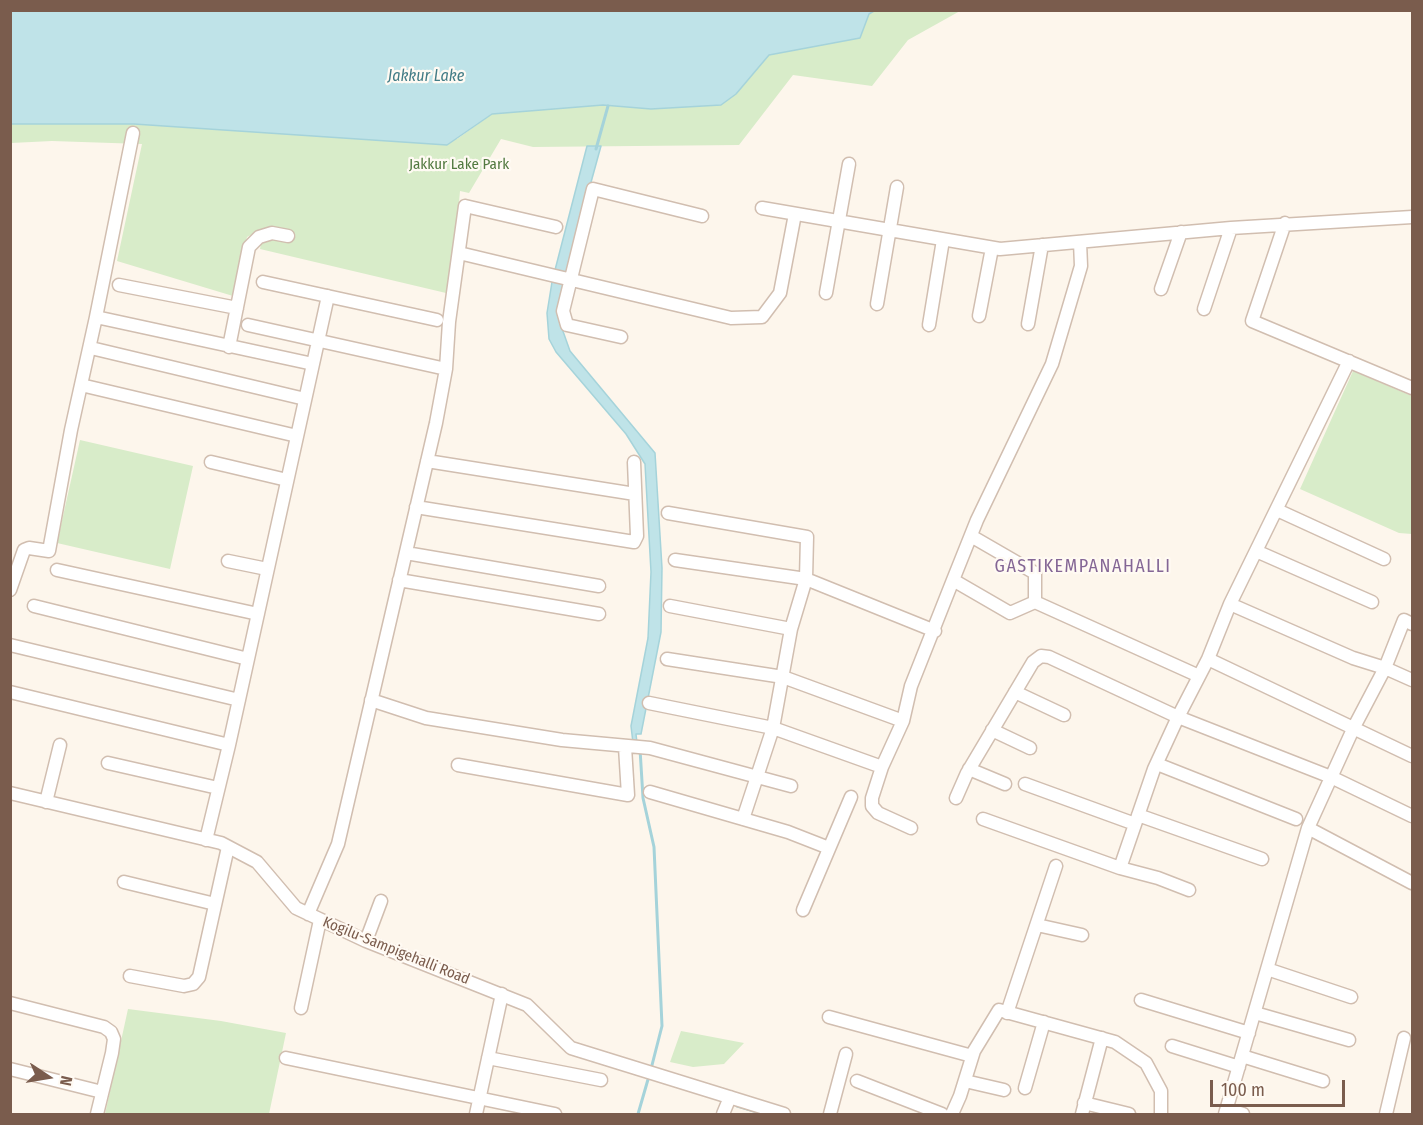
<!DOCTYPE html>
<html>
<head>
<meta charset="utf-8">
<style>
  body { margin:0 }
  #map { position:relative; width:1423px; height:1125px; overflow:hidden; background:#fdf6ec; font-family:"Fira Sans Condensed",sans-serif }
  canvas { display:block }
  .frame { position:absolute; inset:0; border:12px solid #7a5c4d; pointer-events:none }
  .north { position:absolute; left:18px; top:1047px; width:60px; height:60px; -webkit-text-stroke:4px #fffaf3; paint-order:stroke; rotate:102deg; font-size:16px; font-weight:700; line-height:24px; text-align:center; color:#7a5c4d }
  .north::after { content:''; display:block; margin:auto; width:21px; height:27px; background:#7a5c4d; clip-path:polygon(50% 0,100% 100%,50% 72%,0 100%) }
  .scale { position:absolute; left:1210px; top:1080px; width:135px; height:27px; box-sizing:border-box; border:3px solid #7a5c4d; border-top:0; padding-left:8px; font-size:18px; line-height:21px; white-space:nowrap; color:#7a5c4d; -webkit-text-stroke:4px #fffaf3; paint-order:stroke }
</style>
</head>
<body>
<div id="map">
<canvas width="1423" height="1125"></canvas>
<div class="frame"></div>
<div class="north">N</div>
<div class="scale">100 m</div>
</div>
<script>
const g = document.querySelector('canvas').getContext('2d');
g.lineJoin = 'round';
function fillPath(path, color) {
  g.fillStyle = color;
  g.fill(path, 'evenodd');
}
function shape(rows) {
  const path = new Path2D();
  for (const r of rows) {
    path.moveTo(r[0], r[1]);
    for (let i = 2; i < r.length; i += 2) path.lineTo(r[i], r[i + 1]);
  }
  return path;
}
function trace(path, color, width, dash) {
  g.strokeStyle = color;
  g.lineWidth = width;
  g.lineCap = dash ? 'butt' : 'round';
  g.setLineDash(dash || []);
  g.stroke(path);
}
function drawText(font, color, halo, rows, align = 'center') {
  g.font = font + ' "Fira Sans Condensed",sans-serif';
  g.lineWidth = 4.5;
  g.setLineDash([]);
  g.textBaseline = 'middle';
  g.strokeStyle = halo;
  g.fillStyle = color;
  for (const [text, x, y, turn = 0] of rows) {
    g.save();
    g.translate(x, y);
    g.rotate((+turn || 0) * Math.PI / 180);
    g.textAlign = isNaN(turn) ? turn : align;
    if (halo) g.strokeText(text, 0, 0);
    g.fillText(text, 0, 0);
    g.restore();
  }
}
const green = shape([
  [874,11,960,11,908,40,872,86,793,75,739,145,533,147,501,139,469,193,460,191,455,248,446,293,260,249,264,228,247,237,233,296,117,261,142,144,52,141,11,143,10,124,22,123,134,124,381,140,457,139,492,114,603,105,651,109,736,94,769,55,860,38,869,13],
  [1353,371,1412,396,1412,534,1399,533,1300,489],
  [80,440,193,466,170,569,57,543],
  [128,1009,221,1021,286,1033,269,1114,105,1114],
  [681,1031,744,1043,724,1064,693,1067,670,1062]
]);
const water = shape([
  [11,10,874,10,874,11,869,14,860,38,769,55,736,94,721,105,651,109,603,105,492,114,447,145,134,124,11,124,11,10],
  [587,146,601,146,566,273,555,270,587,146],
  [552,282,564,284,558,312,559,320,570,351,655,453,662,568,661,632,641,734,636,734,637,743,633,743,631,726,648,638,651,572,645,464,626,434,556,352,549,339,547,313,552,282]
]);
const stream = shape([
  [596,149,608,106],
  [640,749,643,798,654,847,662,1026,651,1069],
  [737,1106,764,1114],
  [638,1114,649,1076]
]);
const minor = shape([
  [762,208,1000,249,1231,228,1412,217],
  [1285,223,1252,321,1412,388],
  [459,253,731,318,762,317,780,293,795,214],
  [263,282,437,320],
  [119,285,237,308],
  [1161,289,1181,232],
  [826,293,849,164],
  [877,304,897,187],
  [1204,309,1231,228],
  [979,316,992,248],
  [96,317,133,133],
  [1028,324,1042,245],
  [248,325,446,369],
  [929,325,943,240],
  [621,337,567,325,563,311,593,189,702,216],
  [229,347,249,247,259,237,272,233,288,236],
  [91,348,305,399],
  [1349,361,1230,604,1208,659,1178,717,1331,777,1412,816],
  [81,385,297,436],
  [427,461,635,494],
  [211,462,287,480],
  [416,507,634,542,637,536,634,462],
  [1277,510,1384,559],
  [668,513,807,537,806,579,791,629,773,728,743,819],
  [971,536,1035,573,1035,602],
  [1256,551,1372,602],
  [406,553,599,586],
  [675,560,806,579,935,631],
  [228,561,267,569],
  [57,570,258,614],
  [399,580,599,614],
  [953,580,977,520,1052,364,1081,266,1080,242],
  [10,590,24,550,29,548,49,551,71,430,96,317,313,364],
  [1230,604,1353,658,1385,668,1412,680],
  [34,606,248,659],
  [670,606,791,629],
  [10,645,239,700],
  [667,659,783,677,903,721],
  [1208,659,1412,756],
  [10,692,229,745],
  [1015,692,1064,715],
  [371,700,426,718,562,740,650,748,791,786],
  [649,703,773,728,882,767],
  [992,730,1030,748],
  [108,763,218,788],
  [1157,764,1296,819],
  [458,765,628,795,625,747],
  [969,769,1005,784],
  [1025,784,1135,824],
  [650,792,788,832,829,848],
  [10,793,221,843,257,862,296,908,366,941,527,1005,571,1048,784,1114],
  [956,798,967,773,1033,662,1041,656,1049,657,1178,717,1154,769,1120,868],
  [46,802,60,745],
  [1138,815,1262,859],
  [983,819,1120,868,1158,878,1189,890],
  [911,828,878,813,872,806,872,798,882,767,903,721,911,686,953,580,1010,613,1035,602,1199,676],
  [1308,828,1412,883],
  [206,840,229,745,328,296],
  [124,882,215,904],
  [803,910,851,797],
  [308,914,338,844,436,423,446,369,449,322,465,206,556,227],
  [1037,925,1082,935],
  [366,941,381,901],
  [1267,969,1351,997],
  [130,976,184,986,193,984,199,977,228,847],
  [1141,1000,1249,1033],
  [10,1003,104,1027,111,1032,114,1039,112,1053,97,1114],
  [301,1008,320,920],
  [1007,1013,1056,866],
  [1255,1013,1349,1040],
  [829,1017,972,1056],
  [1172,1046,1239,1067],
  [1242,1056,1323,1081],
  [286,1058,555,1114],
  [488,1058,601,1080],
  [10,1069,102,1092],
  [857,1081,942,1114],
  [965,1081,1004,1090],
  [1025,1088,1044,1022],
  [1084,1103,1129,1114],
  [1227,1109,1243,1114],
  [476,1114,502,994],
  [723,1114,730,1097],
  [830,1114,846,1054],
  [952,1114,960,1096,974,1051,999,1010,1115,1042,1146,1063,1161,1091,1161,1114],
  [1082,1114,1102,1038],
  [1225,1114,1308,828,1354,727,1385,668,1404,620,1412,624],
  [1386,1114,1404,1038]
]);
const parkNames = [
  ["Jakkur Lake Park",459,165]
];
const streetNames = [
  ["Kogilu-Sampigehalli Road",396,951,22]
];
const waterNames = [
  ["Jakkur Lake",426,77]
];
const quarterNames = [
  ["GASTIKEMPANAHALLI",1083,567]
];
fillPath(green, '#d8ecc9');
fillPath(water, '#bfe3e8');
trace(water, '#a5d3da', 1.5);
trace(stream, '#a5d3da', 3);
trace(minor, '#d1beb0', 15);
trace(minor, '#fff', 12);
drawText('15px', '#537a41', '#fffaf3', parkNames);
drawText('15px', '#7a5c4d', '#fffaf3', streetNames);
drawText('italic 16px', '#437c86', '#fffaf3', waterNames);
g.letterSpacing = '1.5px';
drawText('18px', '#846695', '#fffaf3', quarterNames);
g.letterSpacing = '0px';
</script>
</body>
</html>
